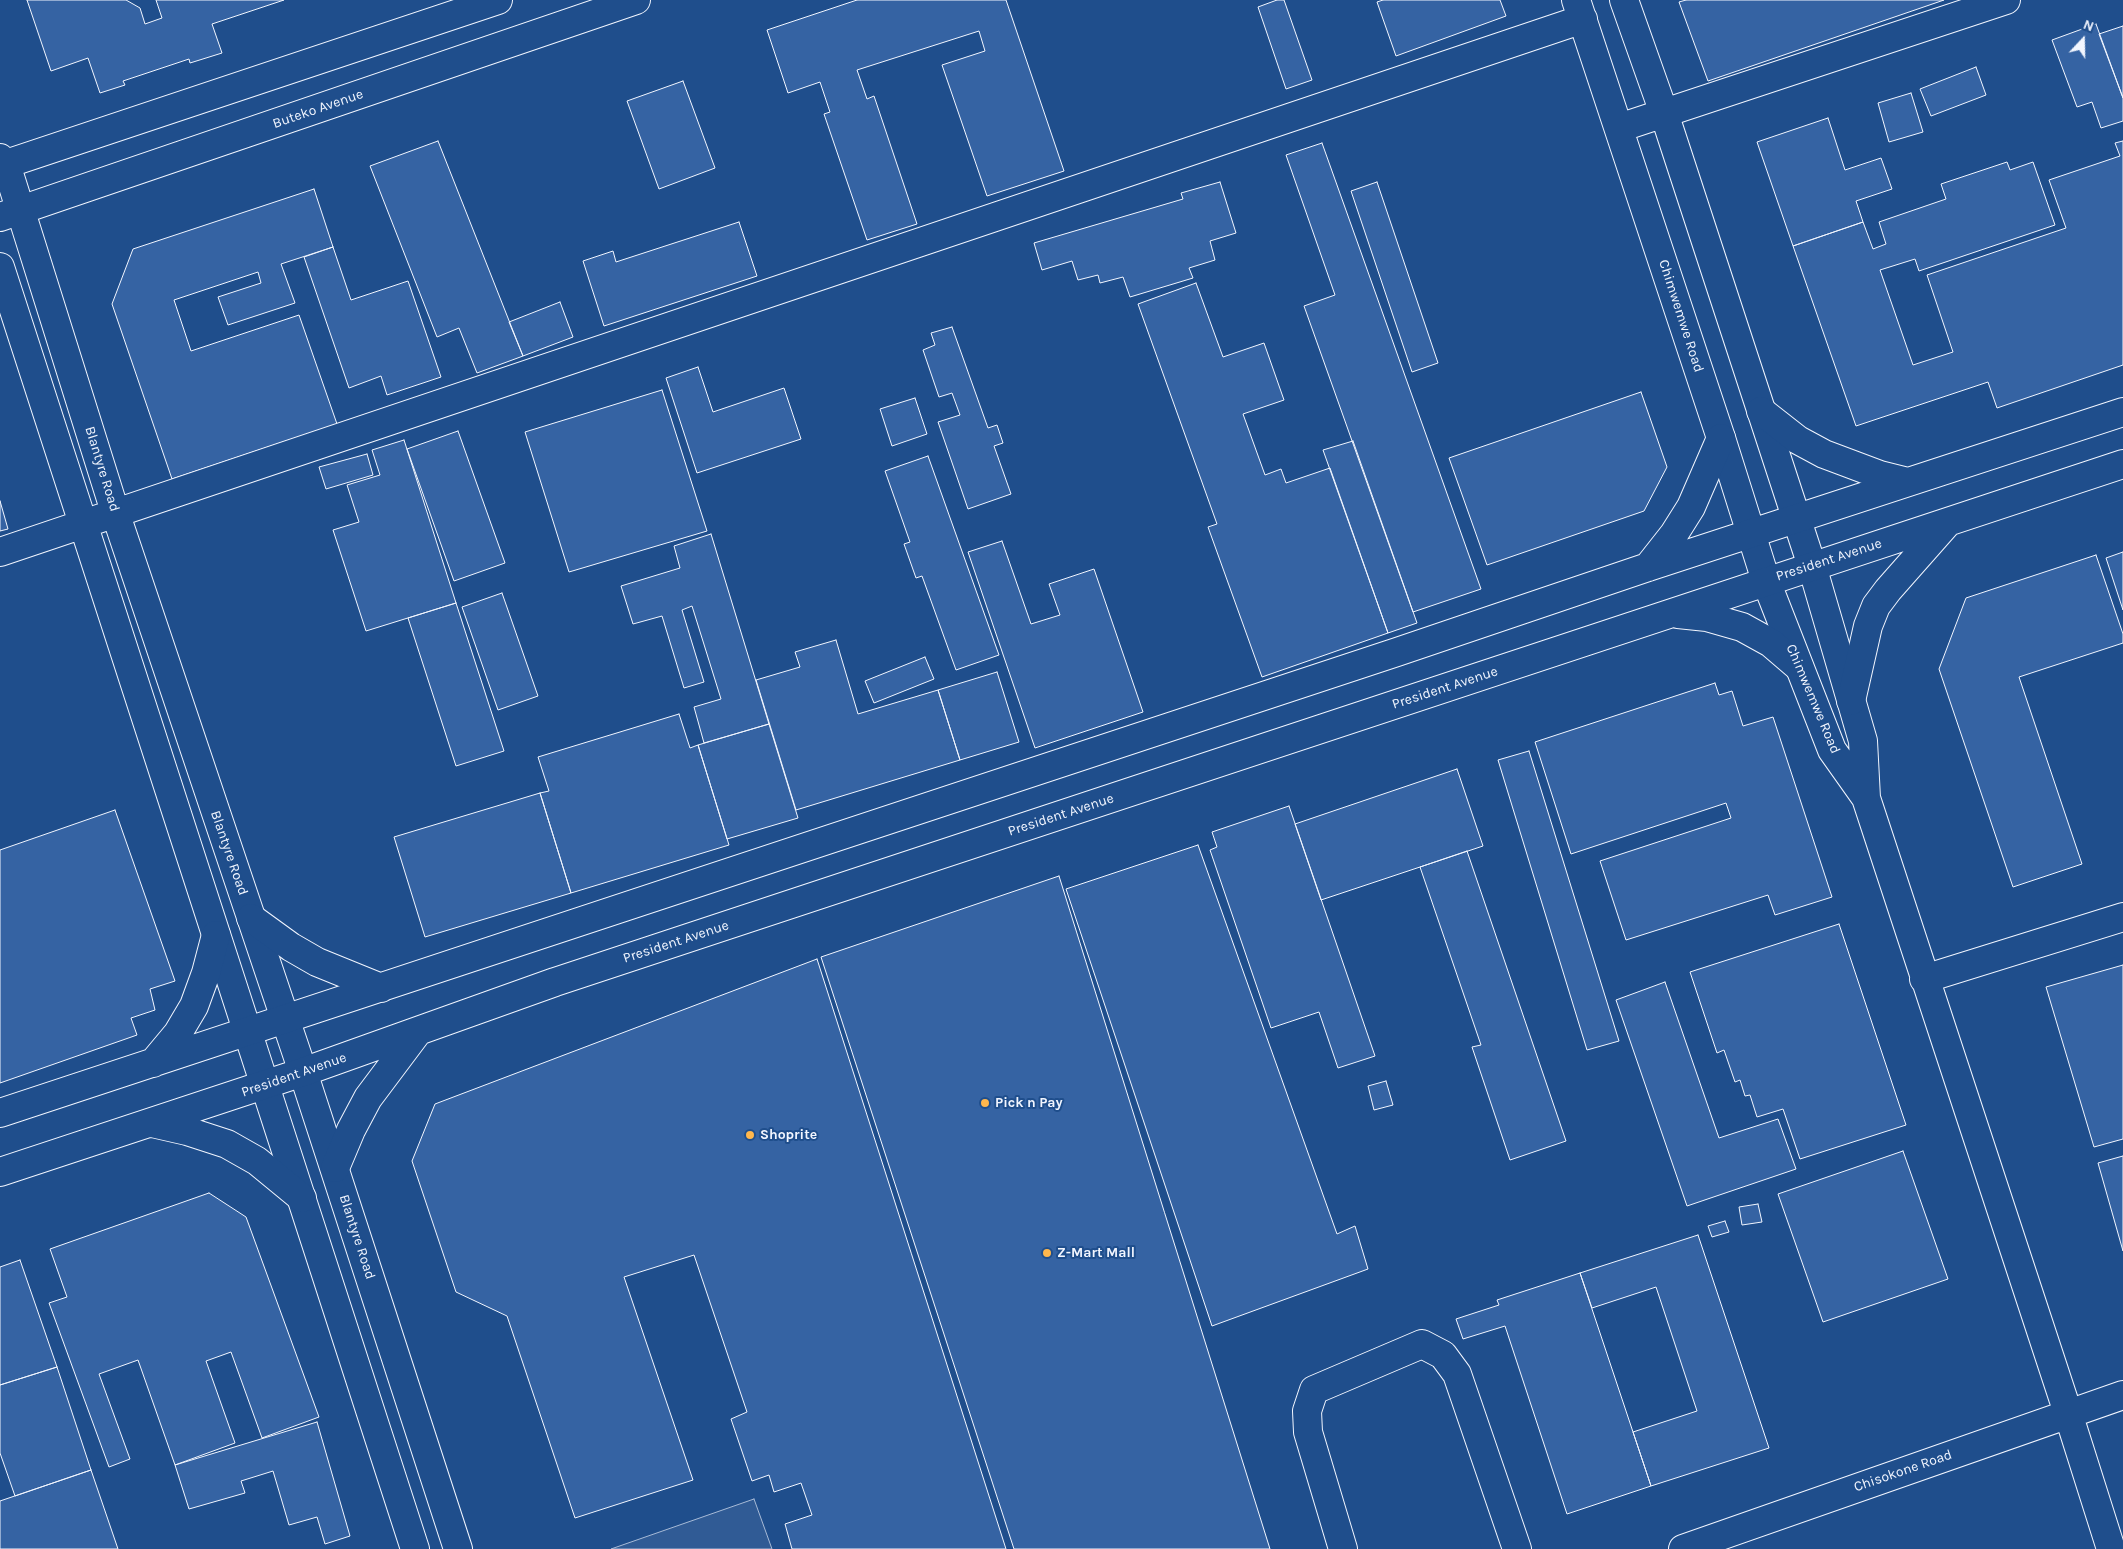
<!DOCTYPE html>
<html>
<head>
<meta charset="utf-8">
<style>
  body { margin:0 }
  #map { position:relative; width:2123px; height:1549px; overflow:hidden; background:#1f4e8c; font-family:Karla,sans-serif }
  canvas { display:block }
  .north { position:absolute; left:2058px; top:15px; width:50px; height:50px; -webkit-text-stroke:4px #1f4e8c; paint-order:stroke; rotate:21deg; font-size:14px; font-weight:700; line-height:20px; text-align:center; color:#f2f6ff }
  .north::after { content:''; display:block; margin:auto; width:18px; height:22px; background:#f2f6ff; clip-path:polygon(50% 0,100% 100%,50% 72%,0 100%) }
</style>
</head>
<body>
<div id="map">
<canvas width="2123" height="1549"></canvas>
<div class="north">N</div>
</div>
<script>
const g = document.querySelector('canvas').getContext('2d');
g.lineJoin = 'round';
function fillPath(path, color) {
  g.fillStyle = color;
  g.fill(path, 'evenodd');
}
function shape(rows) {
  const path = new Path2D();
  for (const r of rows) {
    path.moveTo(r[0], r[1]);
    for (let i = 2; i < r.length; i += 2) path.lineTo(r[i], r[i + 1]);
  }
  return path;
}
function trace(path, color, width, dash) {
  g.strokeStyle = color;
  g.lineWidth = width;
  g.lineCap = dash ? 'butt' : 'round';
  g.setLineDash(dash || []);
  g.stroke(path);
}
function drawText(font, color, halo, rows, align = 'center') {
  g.font = font + ' Karla,sans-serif';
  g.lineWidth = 4;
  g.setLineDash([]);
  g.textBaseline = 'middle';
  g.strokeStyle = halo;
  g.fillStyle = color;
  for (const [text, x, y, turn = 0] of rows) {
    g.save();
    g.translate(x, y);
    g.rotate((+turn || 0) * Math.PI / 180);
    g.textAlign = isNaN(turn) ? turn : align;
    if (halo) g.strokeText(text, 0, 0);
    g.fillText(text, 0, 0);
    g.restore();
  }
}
const built = shape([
  [754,1499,772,1549,611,1549,754,1499]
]);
const building = shape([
  [27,0,126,0,140,8,145,24,162,18,156,0,284,0,212,24,222,53,190,63,189,59,123,81,125,85,100,93,88,58,51,71,27,0],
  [857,0,1006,0,1064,171,987,196,942,65,985,51,979,31,857,70,867,99,874,96,917,224,867,240,824,114,830,112,820,82,788,93,767,30,857,0],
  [1277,0,1284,0,1312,80,1286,89,1258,7,1277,0],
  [1383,0,1500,0,1506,16,1396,56,1377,2,1383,0],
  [1686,0,1944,0,1708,81,1679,2,1686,0],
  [2096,24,2123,98,2123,121,2101,128,2092,102,2077,107,2052,40,2096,24],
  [2123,26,2123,98,2099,34,2123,26],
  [1976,67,1986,95,1931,116,1920,89,1976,67],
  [683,81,715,168,659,189,627,101,683,81],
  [1911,93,1923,132,1889,142,1878,103,1911,93],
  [1828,118,1845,170,1881,158,1892,189,1856,201,1863,222,1793,246,1757,142,1828,118],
  [438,141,523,356,477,373,459,328,437,337,370,166,438,141],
  [2123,141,2123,365,1997,408,1988,382,1856,426,1793,246,1863,222,1873,249,1886,244,1879,222,1946,199,1941,184,2007,162,2010,170,2033,162,2055,225,1919,271,1915,259,1880,270,1913,365,1953,352,1927,275,2066,228,2049,180,2120,156,2115,143,2123,141],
  [1322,143,1481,589,1413,612,1304,306,1335,295,1286,155,1322,143],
  [1220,182,1236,233,1210,241,1215,260,1189,268,1193,278,1130,297,1123,277,1100,283,1098,275,1078,280,1072,261,1042,270,1034,243,1183,199,1181,193,1220,182],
  [1377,182,1438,363,1412,372,1351,191,1377,182],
  [314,189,333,247,281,264,295,303,228,325,218,297,261,283,258,272,174,300,191,351,299,315,337,424,172,479,112,304,133,249,314,189],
  [739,222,757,276,604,326,583,261,613,251,616,262,739,222],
  [333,247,351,300,408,281,441,377,387,395,381,376,349,388,304,257,333,247],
  [1196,283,1223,357,1264,343,1284,400,1243,414,1265,475,1281,469,1286,483,1330,468,1388,633,1262,677,1208,527,1217,524,1138,304,1196,283],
  [560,302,573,337,523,356,509,322,560,302],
  [952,327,988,428,997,425,1003,443,994,446,1011,494,968,509,938,422,960,415,952,393,939,397,923,350,935,345,931,333,952,327],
  [698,367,713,412,784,388,801,439,697,473,666,378,698,367],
  [662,390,707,531,569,572,525,432,662,390],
  [1641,392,1667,467,1644,511,1487,565,1449,458,1641,392],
  [915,398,927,434,892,446,880,409,915,398],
  [458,431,505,563,454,581,407,449,458,431],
  [404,440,456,603,366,631,333,530,359,522,347,485,380,475,372,450,404,440],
  [1353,441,1417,623,1388,633,1323,450,1353,441],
  [367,454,373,475,326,489,319,467,367,454],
  [928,456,999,655,956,670,922,576,916,578,904,544,910,542,885,471,928,456],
  [0,501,8,529,0,531,0,501],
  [711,534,769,724,704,743,694,707,721,699,692,606,682,610,704,682,684,688,662,616,633,624,621,586,680,568,674,546,711,534],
  [1002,541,1031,624,1060,615,1049,584,1094,569,1143,712,1035,748,968,552,1002,541],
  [2123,552,2123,610,2106,558,2123,552],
  [2096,555,2123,634,2123,643,2019,677,2082,864,2013,887,1939,669,1966,598,2096,555],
  [502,593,538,696,498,710,462,607,502,593],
  [456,603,504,751,456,766,408,618,456,603],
  [836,640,858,714,938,690,960,760,796,810,756,680,800,667,795,652,836,640],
  [925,657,934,679,874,703,865,681,925,657],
  [997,672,1019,742,960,760,938,690,997,672],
  [1715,683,1719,695,1732,691,1743,726,1773,717,1832,897,1775,915,1768,895,1626,940,1600,861,1731,818,1726,803,1571,854,1535,742,1715,683],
  [679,714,690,748,698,745,729,845,571,893,540,793,549,791,538,757,679,714],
  [769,724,798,818,727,839,698,745,769,724],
  [1529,751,1619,1041,1587,1050,1498,760,1529,751],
  [1457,769,1483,846,1321,900,1295,824,1457,769],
  [540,793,571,893,425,937,394,837,540,793],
  [1289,806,1375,1056,1338,1068,1319,1012,1271,1028,1210,850,1217,847,1212,832,1289,806],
  [115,810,175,981,150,989,155,1010,131,1018,137,1035,0,1083,0,850,115,810],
  [1198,845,1337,1234,1355,1226,1368,1269,1212,1326,1066,889,1198,845],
  [1467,851,1566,1141,1510,1160,1472,1047,1481,1045,1420,867,1467,851],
  [1059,876,1270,1549,1014,1549,821,957,1059,876],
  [1839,924,1906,1125,1800,1159,1783,1109,1757,1117,1750,1095,1745,1096,1740,1080,1735,1082,1724,1050,1717,1053,1690,972,1839,924],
  [817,959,1006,1549,792,1549,785,1524,812,1515,801,1483,774,1492,769,1475,752,1481,731,1419,747,1412,694,1255,624,1277,693,1480,575,1518,507,1316,456,1292,412,1161,435,1104,817,959],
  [2123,965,2123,1139,2094,1147,2046,987,2123,965],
  [1665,982,1719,1138,1778,1119,1796,1169,1687,1206,1616,1000,1665,982],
  [1386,1081,1393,1105,1374,1110,1368,1086,1386,1081],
  [1903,1151,1948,1279,1823,1322,1778,1194,1903,1151],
  [2123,1156,2123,1251,2098,1163,2123,1156],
  [209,1193,246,1217,319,1417,262,1438,231,1352,206,1361,235,1443,175,1465,138,1360,99,1374,130,1459,109,1467,49,1303,67,1297,50,1249,209,1193],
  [1758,1204,1762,1222,1742,1225,1739,1207,1758,1204],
  [1725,1221,1729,1232,1712,1237,1708,1226,1725,1221],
  [1698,1235,1769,1448,1651,1486,1633,1432,1697,1411,1656,1287,1592,1308,1580,1273,1698,1235],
  [20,1260,57,1367,0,1385,0,1267,20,1260],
  [1580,1273,1651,1486,1567,1514,1505,1326,1463,1339,1456,1319,1499,1305,1497,1300,1580,1273],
  [57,1367,91,1470,15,1496,0,1453,0,1385,57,1367],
  [317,1422,350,1536,325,1544,317,1517,289,1525,273,1471,241,1481,245,1493,189,1509,175,1465,317,1422],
  [91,1470,118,1549,0,1549,0,1501,91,1470]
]);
const minor = shape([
  [1576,0,1721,438,1766,581,1832,750,1866,798],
  [1624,0,1664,113,1812,566,1863,741,1866,798,2068,1413,2111,1549],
  [1619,128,2006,0],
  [0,158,6,164,116,515,303,1072,458,1549],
  [0,166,498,0],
  [0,217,636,0],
  [0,267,415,1549],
  [0,552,1583,19],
  [1924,979,2123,917],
  [1343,1549,1308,1432,1307,1411,1314,1390,1422,1344,1443,1355,1457,1374,1517,1549],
  [1683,1549,2123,1395]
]);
const major = shape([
  [1761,411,1798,440,1824,454,1880,475,1908,482],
  [1648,567,1674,534,1691,507,1721,438],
  [1678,614,1707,617,1742,627,1771,643,1799,667],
  [1851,701,1868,626,1876,606,1888,590,1948,522],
  [251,918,291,947,317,962,381,988],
  [153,1063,178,1033,194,1006,206,973,216,935],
  [0,1113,1397,652,1648,567,2123,412],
  [152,1123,187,1131,227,1144,257,1161,302,1198],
  [335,1168,351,1130,368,1098,416,1034],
  [0,1172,303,1072,555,982,2123,464]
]);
const markers = [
  [985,1103,5,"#ffb74d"],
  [750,1135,5,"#ffb74d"],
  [1047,1253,5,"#ffb74d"]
];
const streetNames = [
  ["Buteko Avenue",318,109,-19],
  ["Chimwemwe Road",1681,316,72],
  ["Blantyre Road",102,469,73],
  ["President Avenue",1829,560,-18],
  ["President Avenue",1445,688,-18],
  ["Chimwemwe Road",1813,699,67],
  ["President Avenue",1061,815,-18],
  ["Blantyre Road",229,853,71],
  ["President Avenue",676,942,-18],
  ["President Avenue",294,1075,-19],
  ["Blantyre Road",357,1237,72],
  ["Chisokone Road",1903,1471,-19]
];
const poiNames = [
  ["Pick n Pay",995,1103],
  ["Shoprite",760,1135],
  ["Z-Mart Mall",1057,1253]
];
fillPath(built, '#305b95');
trace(built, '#a8bbd7', 1);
fillPath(building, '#3563a3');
trace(building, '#f2f6ff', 1);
trace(minor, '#f2f6ff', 30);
trace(major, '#f2f6ff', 30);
trace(minor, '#1f4e8c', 28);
trace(major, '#1f4e8c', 28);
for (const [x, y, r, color] of markers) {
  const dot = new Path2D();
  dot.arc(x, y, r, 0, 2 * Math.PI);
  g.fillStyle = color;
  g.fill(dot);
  trace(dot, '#1f4e8c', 2);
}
drawText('14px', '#f2f6ff', '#1f4e8c', streetNames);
drawText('bold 14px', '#f2f6ff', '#1f4e8c', poiNames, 'left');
</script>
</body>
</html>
